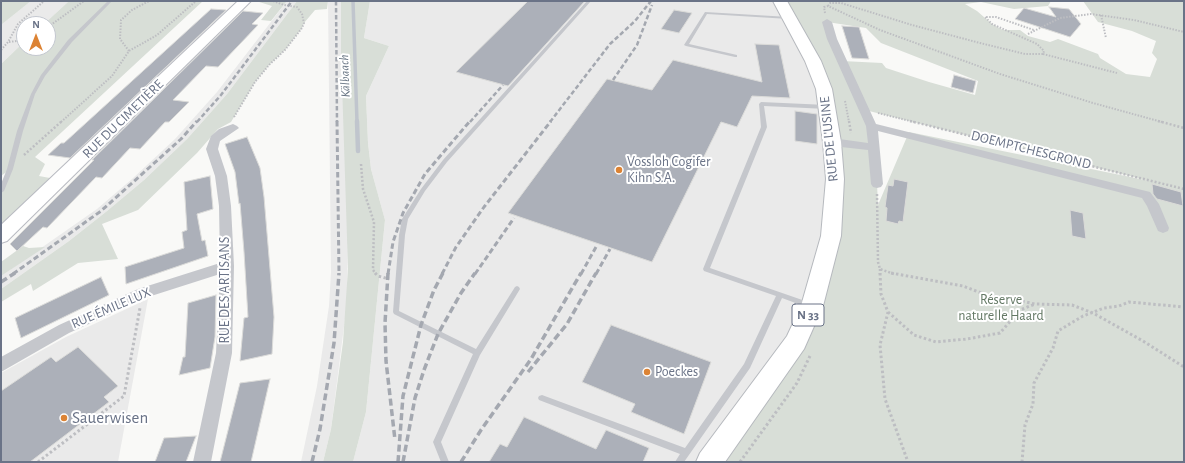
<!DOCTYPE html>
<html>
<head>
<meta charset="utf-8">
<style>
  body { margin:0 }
  #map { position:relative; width:1185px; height:463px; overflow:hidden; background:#f9f9f7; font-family:"Alegreya Sans",sans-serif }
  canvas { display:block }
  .frame { position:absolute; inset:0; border:2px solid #6a7387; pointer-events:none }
  .north { position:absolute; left:16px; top:16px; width:40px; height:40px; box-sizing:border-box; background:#fff; border:1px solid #c3c7cf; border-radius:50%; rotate:0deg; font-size:11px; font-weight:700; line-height:16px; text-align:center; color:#6a7387 }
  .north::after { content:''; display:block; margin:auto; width:14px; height:18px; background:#dc8334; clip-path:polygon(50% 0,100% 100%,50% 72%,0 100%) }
</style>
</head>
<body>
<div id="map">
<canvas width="1185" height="463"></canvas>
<div class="frame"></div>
<div class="north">N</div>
</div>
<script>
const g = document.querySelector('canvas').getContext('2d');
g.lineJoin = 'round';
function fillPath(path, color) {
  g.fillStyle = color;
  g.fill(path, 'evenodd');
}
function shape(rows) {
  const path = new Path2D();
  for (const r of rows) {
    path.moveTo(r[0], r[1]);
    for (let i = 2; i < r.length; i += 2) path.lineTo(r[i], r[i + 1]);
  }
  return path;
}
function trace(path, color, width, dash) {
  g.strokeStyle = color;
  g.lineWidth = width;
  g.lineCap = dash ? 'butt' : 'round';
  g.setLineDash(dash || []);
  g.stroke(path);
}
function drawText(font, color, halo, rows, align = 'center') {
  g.font = font + ' "Alegreya Sans",sans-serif';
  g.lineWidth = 4;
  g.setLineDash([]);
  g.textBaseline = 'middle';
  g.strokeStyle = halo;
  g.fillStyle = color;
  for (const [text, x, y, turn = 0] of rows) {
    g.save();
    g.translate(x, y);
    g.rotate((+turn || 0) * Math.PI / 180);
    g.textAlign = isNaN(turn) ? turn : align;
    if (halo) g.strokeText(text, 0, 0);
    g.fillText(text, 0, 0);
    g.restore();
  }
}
const built = shape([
  [31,1,69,1,44,24,24,24,24,42,1,64,1,25],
  [287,1,297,1,227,94,187,139,144,180,107,211,69,241,1,289,1,276,97,209,132,179,175,139,217,92],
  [328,1,341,1,348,238,347,303,331,429,323,462,301,462,317,386,329,306,331,272],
  [370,1,780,1,813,61,835,179,812,306,709,462,353,462,366,412,385,220,371,169,368,143,366,96,389,46,364,38],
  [148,299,118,462,1,462,1,373,66,337]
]);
const green = shape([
  [1,1,31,1,1,25],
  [69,1,203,1,35,157,45,164,39,176,50,178,1,225,1,191,9,170,1,176,1,64,24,42,24,48,48,48,48,24,44,24],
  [256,1,287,1,271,21,261,20,272,6],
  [297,1,328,1,327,9,315,10,304,23,302,28,285,50,269,65,255,82,231,122,218,129,197,153,138,210,102,224,118,259,78,263,33,291,31,284,1,302,1,289,69,241,107,211,144,180,187,139,227,94],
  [341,1,370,1,364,38,389,46,366,96,368,143,371,169,385,220,366,412,353,462,323,462,331,429,343,342,348,269,341,52],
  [780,1,1051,1,1048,6,1014,9,981,2,965,4,977,11,992,24,1003,30,1020,30,1028,36,1050,42,1058,39,1098,54,1100,58,1126,74,1150,77,1157,59,1152,53,1156,41,1132,31,1098,22,1083,1,1184,1,1184,462,709,462,796,342,831,236,824,89],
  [827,22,866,28,881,43,978,81,975,95,929,82,886,68,882,63,842,61],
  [865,110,1150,181,909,132,878,205,877,184],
  [23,246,29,248,45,247,1,276,1,262]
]);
const streamFar1 = shape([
  [353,1,357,122]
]);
const stream = shape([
  [357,121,358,151]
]);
const building = shape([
  [528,1,585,1,508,86,456,72,528,1],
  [1049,7,1069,9,1081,24,1070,37,1015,19,1024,8,1056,17,1049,7],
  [211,9,226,10,70,158,48,155,61,143,64,143,211,9],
  [674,10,692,13,679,33,661,29,674,10],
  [243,11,263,13,252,24,258,25,218,67,206,66,173,100,189,102,169,122,165,122,140,149,130,148,102,178,96,177,47,228,43,227,17,251,10,244,94,160,92,160,243,11],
  [842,26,859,27,869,59,852,58,842,26],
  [755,44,779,45,790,98,752,96,737,127,721,122,652,262,508,213,607,79,652,90,673,60,762,82,755,44],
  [954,75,976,81,973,93,951,87,954,75],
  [795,111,817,114,817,144,795,141,795,111],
  [247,137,260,168,264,197,274,317,272,354,240,361,244,318,248,317,244,252,240,203,239,204,235,172,225,144,247,137],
  [210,176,213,209,197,214,202,241,205,240,208,256,126,284,125,267,184,248,182,232,187,230,184,182,210,176],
  [894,179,908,182,903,222,899,221,898,224,886,221,887,208,885,207,888,185,893,186,894,179],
  [1152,184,1181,192,1183,206,1157,199,1153,194,1152,184],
  [1070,210,1083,213,1086,239,1072,236,1070,210],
  [101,277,109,295,21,338,15,318,101,277],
  [216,295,215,337,210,368,179,375,183,357,185,357,188,303,216,295],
  [611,325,711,362,684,434,631,412,635,404,582,382,611,325],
  [78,347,118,386,104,397,109,402,30,462,1,462,1,391,51,357,56,362,78,347],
  [270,379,251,462,220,462,240,383,270,379],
  [524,417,596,449,606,430,649,448,643,462,489,462,500,444,507,447,524,417],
  [196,436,186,462,155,462,164,438,196,436]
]);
const pathFar2 = shape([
  [828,6,830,3,841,3,912,25,980,43,1025,54,1043,54,1044,51,1037,44,992,24,985,17,996,17,1034,30],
  [825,13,824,7,828,6,880,30,1000,74,1093,103,1162,122],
  [1101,15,1106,38],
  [48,27,84,1],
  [1028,34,1060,18,1091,14,1134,20,1184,32],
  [9,42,24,40],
  [1,50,8,42,18,24,44,1],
  [129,51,120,39,121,20,132,10,149,1],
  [1043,54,1117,73],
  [845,101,849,122],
  [878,113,914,122],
  [234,117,255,82,269,65,285,50,302,28,304,23,302,14,297,7,284,5,273,1],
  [61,122,112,76,129,51,157,35,196,1]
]);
const pathFar1 = shape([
  [849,121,851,133],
  [910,121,1184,189],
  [1158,121,1184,128],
  [24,155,62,121],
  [361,164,363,189,374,222,373,270,376,274],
  [877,194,878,262,880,269,894,274],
  [880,269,880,274]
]);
const path = shape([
  [375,273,378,276,389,279],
  [880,273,881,294,888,312,880,345,885,399,908,462],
  [891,273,963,286,997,299,1012,299,1035,304,1072,305,1093,313,1143,341,1184,367],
  [888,312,914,335,936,342,967,339,1000,333,1020,310,1035,304],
  [38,462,124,396,140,308],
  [740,462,797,383,810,356],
  [1022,462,1025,425,1033,404,1034,383,1053,348,1058,331,1083,316,1104,308,1119,306,1129,302,1184,307]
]);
const lane = shape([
  [108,1,112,1,72,42,45,76,35,94,23,131,13,169,4,191,1,193,1,184,7,169,17,131,31,94,41,75,68,40,108,1],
  [587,1,591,1,447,162,425,191,408,219,405,235,399,311,476,349,515,287,517,286,519,287,520,289,480,355,441,442,449,462,441,462,433,442,473,354,394,314,393,312,399,235,402,219,421,189,443,160,587,1],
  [705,12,789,17,791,18,789,19,707,14,689,44,737,55,737,57,735,57,686,46,684,45,705,12],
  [761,102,827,105,829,107,827,109,764,106,767,127,710,268,811,303,812,305,811,307,809,308,782,298,750,368,684,462,675,462,680,454,539,400,538,398,539,396,542,395,685,448,744,364,776,296,704,271,703,269,761,127,759,104,761,102]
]);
const street = shape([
  [827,19,832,22,837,39,876,124,1150,192,1159,204,1169,228,1168,231,1163,233,1158,231,1147,206,1142,198,878,131,883,184,881,187,877,188,873,187,871,184,868,150,832,146,828,145,826,142,828,139,832,138,868,143,866,126,827,39,822,22,827,19],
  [233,124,237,126,239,128,220,141,218,149,227,176,231,206,234,266,232,353,211,462,193,462,216,353,220,274,148,297,69,333,1,372,1,357,59,325,138,289,220,263,219,206,215,176,206,149,211,136,219,129,233,124]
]);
const secondary = shape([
  [238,1,251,1,7,241,1,243,1,225,238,1]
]);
const primary = shape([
  [773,1,787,1,821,61,832,89,841,142,844,179,841,236,823,306,804,349,725,462,696,462,700,453,787,336,801,306,821,236,826,179,823,142,816,89,805,61,773,1]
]);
const railFar2 = shape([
  [336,1,337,122],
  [613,80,637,45,652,5],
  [197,122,221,95,292,1],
  [470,122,503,85],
  [550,122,610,44,635,21,651,1]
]);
const railFar1 = shape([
  [337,121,339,274],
  [13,274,101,211,181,139,197,121],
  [388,274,393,242,403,213,425,174,470,121],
  [442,274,456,247,484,207,551,121],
  [475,274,514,218],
  [581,274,596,247],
  [596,274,610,249]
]);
const rail = shape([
  [388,273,385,323,386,361,395,440],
  [1,282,15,273],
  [528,372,567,324,596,273],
  [312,462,320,429,334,343,339,273],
  [398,462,403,396,421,325,434,290,443,273],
  [403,462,415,398,424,370,438,334,461,293,475,273],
  [461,462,481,430,531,359,581,273]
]);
const markers = [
  [619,170,4,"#dc8334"],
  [647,372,4,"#dc8334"],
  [64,418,4,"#dc8334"]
];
const farWaternames = [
  ["Kälbaach",345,76,-92]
];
const shields = [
  [808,315,32]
];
const shieldNames = [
  ["N 33",808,315]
];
const streetNames = [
  ["RUE DU CIMETIÈRE",123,119,-44],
  ["RUE DE L'USINE",829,139,-96],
  ["DOEMPTCHESGROND",1031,150,14],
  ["RUE DES ARTISANS",225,290,-90],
  ["RUE ÉMILE LUX",111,308,-23]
];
const poiNames = [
  ["Vossloh Cogifer",627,162],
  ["Kihn S.A.",627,178],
  ["Poeckes",655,372]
];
const parkNames = [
  ["Réserve",1001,300],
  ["naturelle Haard",1001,316]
];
const nearPoinames = [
  ["Sauerwisen",72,418]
];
fillPath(built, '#eaeaea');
fillPath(green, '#d8ded7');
trace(streamFar1, '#c0c5cd', 3.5);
trace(stream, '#c0c5cd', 4.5);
fillPath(building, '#acb0b9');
trace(building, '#dbdbd9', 1);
trace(secondary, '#b8bac1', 2);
trace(primary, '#b6b9be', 2);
trace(pathFar2, '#bdbec2', 2, [1.5, 1.5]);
trace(pathFar1, '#bdbec2', 2.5, [2, 2]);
trace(path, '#bdbec2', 3, [2.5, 2.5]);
fillPath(lane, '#c5c7cc');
fillPath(street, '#c5c7cc');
fillPath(secondary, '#fff');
fillPath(primary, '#fff');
trace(railFar2, '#a4a8b0', 2.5, [4.5, 2.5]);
trace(railFar1, '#a4a8b0', 3, [5.5, 3]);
trace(rail, '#a4a8b0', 3.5, [7, 3.5]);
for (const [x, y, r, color] of markers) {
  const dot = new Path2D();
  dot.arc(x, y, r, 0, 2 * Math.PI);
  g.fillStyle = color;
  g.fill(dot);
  trace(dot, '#fff', 1.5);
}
drawText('italic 13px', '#667382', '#fff', farWaternames);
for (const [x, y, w] of shields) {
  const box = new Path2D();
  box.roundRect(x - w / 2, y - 11, w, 22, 3);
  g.fillStyle = '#fff';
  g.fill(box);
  trace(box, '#6a7387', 1);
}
drawText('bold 13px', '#6a7387', null, shieldNames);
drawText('14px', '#6a7387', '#fff', streetNames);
drawText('14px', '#6a7387', '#fff', poiNames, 'left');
drawText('14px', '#647965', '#fff', parkNames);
drawText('17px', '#6a7387', '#fff', nearPoinames, 'left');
</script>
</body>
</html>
